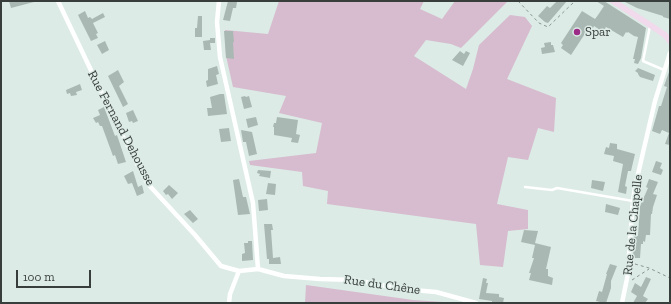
<!DOCTYPE html>
<html>
<head>
<meta charset="utf-8">
<style>
  body { margin:0 }
  #map { position:relative; width:671px; height:304px; overflow:hidden; background:#dcebe5; font-family:"Zilla Slab",serif }
  canvas { display:block }
  .frame { position:absolute; inset:0; border:2px solid #383e3c; pointer-events:none }
  .scale { position:absolute; left:16px; top:270px; width:75px; height:18px; box-sizing:border-box; border:2px solid #383e3c; border-top:0; padding-left:5px; font-size:12px; line-height:14px; white-space:nowrap; color:#383e3c; -webkit-text-stroke:3px #dcebe5; paint-order:stroke }
</style>
</head>
<body>
<div id="map">
<canvas width="671" height="304"></canvas>
<div class="frame"></div>
<div class="scale">100 m</div>
</div>
<script>
const g = document.querySelector('canvas').getContext('2d');
g.lineJoin = 'round';
function fillPath(path, color) {
  g.fillStyle = color;
  g.fill(path, 'evenodd');
}
function shape(rows) {
  const path = new Path2D();
  for (const r of rows) {
    path.moveTo(r[0], r[1]);
    for (let i = 2; i < r.length; i += 2) path.lineTo(r[i], r[i + 1]);
  }
  return path;
}
function trace(path, color, width, dash) {
  g.strokeStyle = color;
  g.lineWidth = width;
  g.lineCap = dash ? 'butt' : 'round';
  g.setLineDash(dash || []);
  g.stroke(path);
}
function drawText(font, color, halo, rows, align = 'center') {
  g.font = font + ' "Zilla Slab",serif';
  g.lineWidth = 3;
  g.setLineDash([]);
  g.textBaseline = 'middle';
  g.strokeStyle = halo;
  g.fillStyle = color;
  for (const [text, x, y, turn = 0] of rows) {
    g.save();
    g.translate(x, y);
    g.rotate((+turn || 0) * Math.PI / 180);
    g.textAlign = isNaN(turn) ? turn : align;
    if (halo) g.strokeText(text, 0, 0);
    g.fillText(text, 0, 0);
    g.restore();
  }
}
const green = shape([
  [279,1,424,1,420,9,442,19,455,1,508,1,461,48,451,44,426,40,414,56,466,89,473,69,479,45,510,15,525,17,532,26,507,79,556,98,554,132,538,128,528,160,508,157,497,204,528,210,528,229,508,231,503,267,480,265,476,224,327,204,328,191,303,186,302,172,250,165,249,161,316,153,322,123,279,113,286,96,233,87,226,56,225,30,268,34],
  [306,285,413,300,443,302,444,303,305,303]
]);
const building = shape([
  [9,1,33,1,34,2,11,8],
  [228,1,237,2,236,8,233,8,230,21,223,20],
  [557,1,567,1,548,23,545,22,538,16,547,6,550,8],
  [596,1,604,1,646,28,641,58,638,64,634,63,635,59,633,59,638,37,634,36,628,32,627,33,626,32,623,37,606,27,603,32,594,26,593,28,590,26,571,55,561,48,563,45,561,43,582,11,595,19,598,15,604,6],
  [623,1,670,1,670,19,663,17,663,16,637,8],
  [85,11,88,18,90,17,92,19,103,13,105,17,93,23,98,33,96,34,98,38,91,41,78,15],
  [198,16,202,16,202,37,195,37,195,28,197,28],
  [224,31,233,31,234,42,233,42,234,59,226,58],
  [210,38,215,38,215,43,210,43,211,50,204,50,203,41,210,40,210,43],
  [105,41,109,50,102,54,97,45],
  [551,42,551,45,553,45,555,52,542,54,541,48,545,47,544,43],
  [460,51,464,54,466,51,470,53,463,66,452,60],
  [217,66,219,74,216,75,218,84,207,87,206,81,208,80,208,69],
  [638,68,655,75,653,81,640,77,638,74,638,73,635,71],
  [118,70,124,82,119,86,128,104,123,107,108,76],
  [669,72,670,72,670,145,665,144,669,133,662,130,660,134,652,131,659,106,661,106,667,87,664,86],
  [80,84,82,90,76,92,77,95,71,96,70,93,67,94,66,90],
  [220,94,224,94,227,114,208,116,207,108,212,108,210,97],
  [245,96,246,97,249,96,252,107,244,109,241,97],
  [104,107,115,136,117,135,126,162,118,164,115,155,113,156,102,126,100,126,98,122,96,123,93,118,100,115,98,110],
  [133,110,138,121,133,123,132,121,129,122,126,113],
  [256,117,258,125,248,128,246,119],
  [277,117,298,120,296,134,300,135,298,143,291,142,292,138,274,135,274,127,273,127,274,123,276,123],
  [229,128,231,141,221,142,219,129],
  [241,130,252,132,257,154,249,156,246,142,243,142],
  [610,143,617,144,617,149,635,154,631,171,628,171,625,186,627,187,626,194,618,192,623,164,613,161,614,156,604,154,606,147,609,148],
  [656,161,662,163,660,168,663,170,661,175,652,172],
  [258,170,271,171,270,178,259,176,260,174,257,173],
  [133,171,138,187,142,185,144,193,137,196,132,183,128,184,124,176],
  [239,179,243,197,246,197,250,214,238,215,233,180],
  [649,179,658,182,653,194,657,195,653,207,652,214,651,214,650,235,646,235,645,242,643,241,643,244,641,244,640,258,633,258,634,236,638,236,640,206,648,188,646,187],
  [592,180,605,182,603,191,591,188],
  [268,183,276,184,275,195,266,194],
  [169,185,178,193,172,199,168,194,166,195,163,191],
  [267,199,268,210,259,211,258,200],
  [606,204,620,208,618,215,605,212],
  [190,210,198,219,193,223,184,214],
  [264,224,272,224,273,230,271,230,273,258,280,257,281,264,269,264,269,259,267,259],
  [524,230,538,231,535,243,551,247,546,269,548,269,548,276,553,278,552,285,529,280,531,273,529,273,534,258,532,258,535,245,521,242],
  [248,241,252,241,253,260,242,261,242,254,245,253,244,243,248,243],
  [610,264,617,266,611,281,611,288,606,303,604,303,596,301,599,291,602,292,607,274,606,274],
  [646,277,651,279,643,296,648,299,645,303,633,303,637,296,631,292,635,283,641,287],
  [483,278,487,279,486,283,488,283,486,293,499,294,499,297,504,298,503,303,492,303,492,301,479,299]
]);
const path = shape([
  [518,1,539,23,548,27,575,1],
  [635,264,649,268,670,278],
  [632,280,649,269]
]);
const lane = shape([
  [650,26,643,61,664,70],
  [525,187,552,190,557,188,633,201]
]);
const street = shape([
  [58,1,118,127,147,183,195,235,221,266,239,271,258,269,284,276,320,279,355,280,402,289,436,292,476,303],
  [219,1,217,22,220,57,253,203,258,269],
  [229,303,230,294,239,271],
  [622,303,630,264,629,255,633,201,635,187,655,101,670,53]
]);
const secondary = shape([
  [613,1,647,23,665,35,670,41]
]);
const markers = [
  [577,32,4,"#9c2b88"]
];
const poiNames = [
  ["Spar",585,32]
];
const streetNames = [
  ["Rue Fernand Dehousse",121,128,62],
  ["Rue de la Chapelle",633,225,-84],
  ["Rue du Chêne",382,285,8]
];
fillPath(green, '#d7bbcf');
fillPath(building, '#aab8b3');
trace(path, '#8b9591', 1, [3, 3]);
trace(lane, '#fff', 2.5);
trace(street, '#fff', 4.5);
trace(secondary, '#f1daeb', 6);
for (const [x, y, r, color] of markers) {
  const dot = new Path2D();
  dot.arc(x, y, r, 0, 2 * Math.PI);
  g.fillStyle = color;
  g.fill(dot);
  trace(dot, '#dcebe5', 1.5);
}
drawText('13px', '#383e3c', '#dcebe5', poiNames, 'left');
drawText('13px', '#383e3c', '#dcebe5', streetNames);
</script>
</body>
</html>
